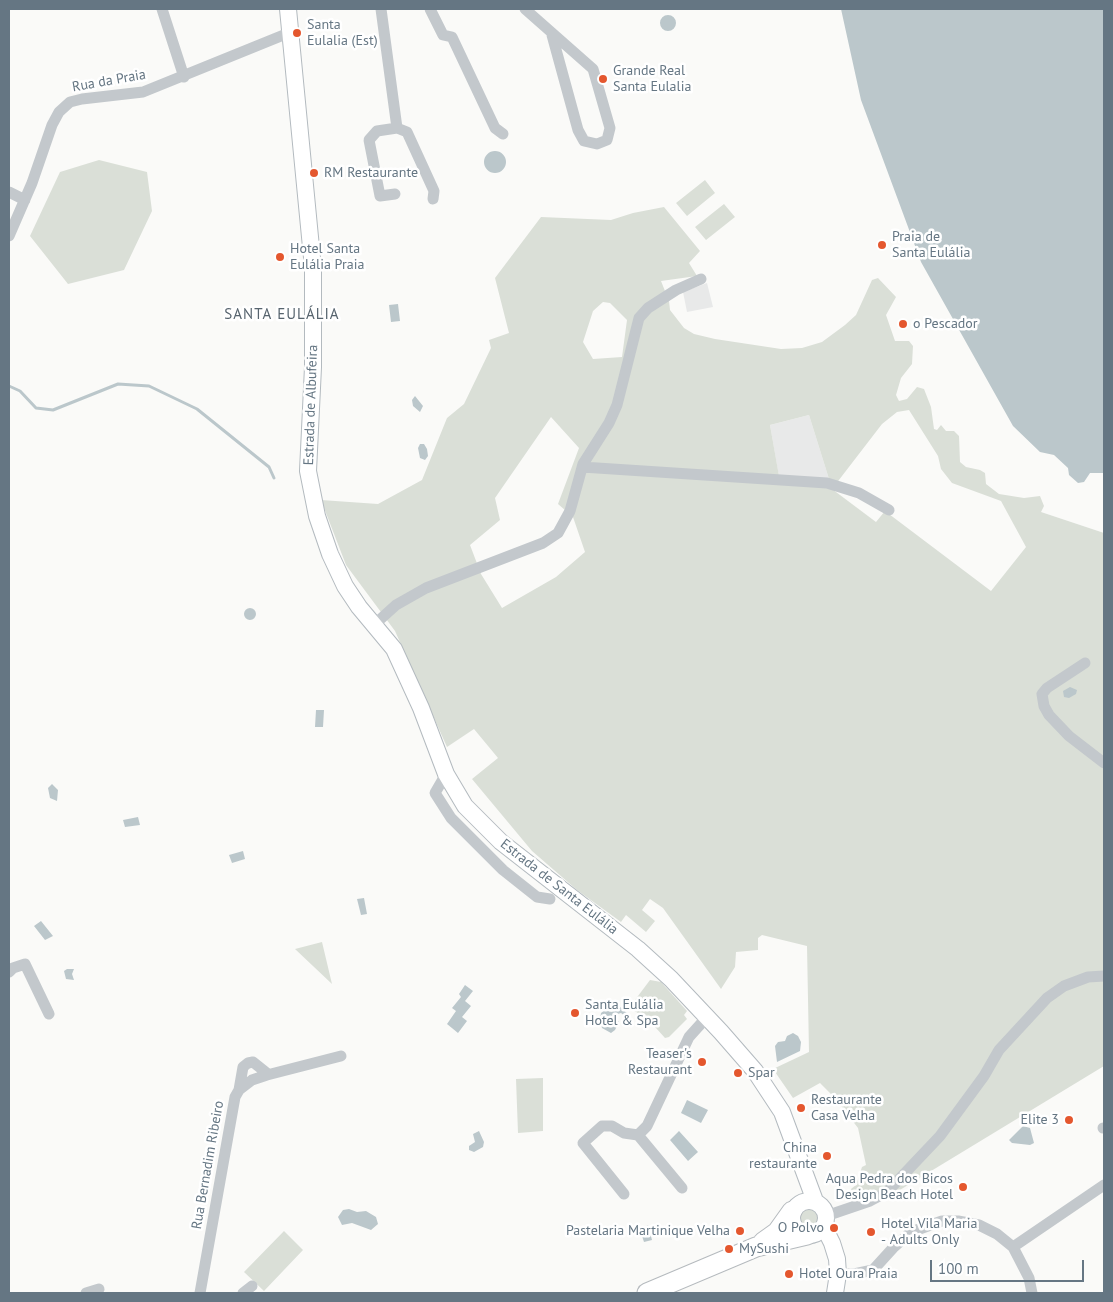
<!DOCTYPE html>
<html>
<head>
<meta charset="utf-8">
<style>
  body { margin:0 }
  #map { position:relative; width:1113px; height:1302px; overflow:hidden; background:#fafaf8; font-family:"PT Sans",sans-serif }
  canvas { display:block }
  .frame { position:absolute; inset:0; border:10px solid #657683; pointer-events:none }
  .scale { position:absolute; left:930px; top:1260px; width:154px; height:22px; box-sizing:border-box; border:2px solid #657683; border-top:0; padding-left:6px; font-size:15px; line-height:18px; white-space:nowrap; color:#657683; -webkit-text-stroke:4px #fff; paint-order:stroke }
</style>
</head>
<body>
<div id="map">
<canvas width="1113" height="1302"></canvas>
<div class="frame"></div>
<div class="scale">100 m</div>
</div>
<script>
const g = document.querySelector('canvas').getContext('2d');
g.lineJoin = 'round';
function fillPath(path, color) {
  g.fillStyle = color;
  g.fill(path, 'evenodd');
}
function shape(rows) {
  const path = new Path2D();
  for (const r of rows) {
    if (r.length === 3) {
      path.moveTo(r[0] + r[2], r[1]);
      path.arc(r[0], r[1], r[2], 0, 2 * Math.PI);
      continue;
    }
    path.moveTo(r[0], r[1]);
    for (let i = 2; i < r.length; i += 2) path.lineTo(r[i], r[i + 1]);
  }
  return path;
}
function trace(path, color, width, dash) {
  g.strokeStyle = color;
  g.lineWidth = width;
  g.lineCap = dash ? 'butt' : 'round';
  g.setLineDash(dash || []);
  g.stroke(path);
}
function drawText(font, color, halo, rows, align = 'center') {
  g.font = font + ' "PT Sans",sans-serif';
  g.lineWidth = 5;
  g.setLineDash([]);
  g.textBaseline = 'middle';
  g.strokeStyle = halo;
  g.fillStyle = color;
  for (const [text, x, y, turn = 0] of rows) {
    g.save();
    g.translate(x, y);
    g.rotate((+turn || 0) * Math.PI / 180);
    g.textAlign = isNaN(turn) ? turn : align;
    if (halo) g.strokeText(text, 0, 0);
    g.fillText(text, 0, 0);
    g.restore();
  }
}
const built = shape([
  [707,283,713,307,687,312,683,292],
  [809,415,829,479,779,477,770,425]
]);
const green = shape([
  [99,160,147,172,152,211,124,270,68,284,30,236,60,172],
  [705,180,715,193,687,216,676,203],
  [724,204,735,217,706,240,695,227],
  [664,207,700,251,689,263,697,276,661,281,669,301,670,310,684,328,694,334,715,339,781,349,802,348,822,342,845,325,856,315,872,280,878,278,896,297,886,315,895,341,909,341,913,346,912,364,901,378,896,395,899,401,907,399,917,387,924,389,931,407,934,429,937,430,941,425,946,431,954,431,959,436,960,462,966,467,980,470,985,473,986,484,999,494,1024,498,1040,496,1044,506,1041,512,1104,533,1104,1066,885,1199,857,1209,851,1189,856,1185,862,1167,866,1165,858,1128,835,1098,820,1083,793,1098,773,1069,809,1052,807,946,762,935,758,938,758,950,736,952,735,967,721,989,663,908,650,899,642,910,655,921,646,932,626,915,621,922,577,890,532,851,472,779,498,758,474,729,447,747,395,631,346,565,321,500,378,504,422,480,447,418,464,404,491,348,489,340,509,333,495,278,541,217,611,220,633,213],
  [603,302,610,303,627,320,622,357,593,359,583,342,593,311],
  [909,410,938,456,941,469,952,483,1001,501,1026,547,991,591,885,511,876,522,832,489,882,424,897,412],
  [809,415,829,479,779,476,770,425],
  [551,417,579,448,558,504,573,517,585,552,556,577,502,608,481,574,470,545,500,520,495,498],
  [322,942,332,984,295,949],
  [650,980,661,982,687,1011,684,1015,687,1019,669,1037,665,1038,647,1018,629,1008],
  [543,1078,543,1131,518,1133,516,1079],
  [808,1218,10],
  [284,1231,303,1250,264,1291,244,1272]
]);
const water = shape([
  [841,9,1104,9,1104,473,1090,473,1084,482,1078,483,1069,475,1068,468,1054,455,1040,452,1013,426,921,262,861,100],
  [668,23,8],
  [495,162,11],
  [398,304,400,321,391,322,389,305],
  [415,396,423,406,420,412,413,406,412,400],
  [420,444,424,444,427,449,428,456,425,460,420,458,418,448],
  [250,614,6],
  [1070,687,1077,690,1076,694,1069,698,1064,697,1063,691],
  [316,710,324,710,323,727,315,727],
  [52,784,58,790,57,801,50,798,48,788],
  [138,817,140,825,125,827,123,820],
  [243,851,245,859,232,863,229,855],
  [364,898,367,914,361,915,357,899],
  [41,921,53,936,45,940,34,926],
  [67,969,74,969,72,974,74,980,66,979,64,971],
  [465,985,473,991,465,1001,471,1006,462,1017,467,1021,458,1033,447,1024,456,1011,452,1008,461,997,459,994],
  [620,1007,628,1014,625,1016,621,1013,614,1015,619,1022,615,1030,611,1033,602,1028,600,1021,601,1013,605,1010,612,1012],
  [793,1033,798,1036,801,1042,800,1051,777,1062,775,1046,778,1042,785,1041,787,1036],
  [687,1100,708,1110,701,1123,681,1113],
  [1023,1126,1030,1128,1034,1143,1030,1145,1012,1143,1009,1140],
  [479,1131,484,1142,483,1147,474,1152,469,1150,469,1146,475,1142,473,1134],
  [679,1131,698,1152,688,1161,670,1140],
  [349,1209,357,1212,366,1211,376,1217,378,1224,371,1230,352,1223,342,1225,338,1217,343,1210],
  [648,1225,652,1240,644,1242,640,1230]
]);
const stream = shape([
  [9,386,20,391,36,408,53,410,118,384,149,386,197,409,269,467,274,478]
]);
const street = shape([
  [162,9,184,77],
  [381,9,397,128,407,132,434,191,433,199],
  [430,9,443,35,452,37,495,128,503,134],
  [525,9,593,69,610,128,607,140,597,144,584,141,578,130,552,35],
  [9,192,25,200],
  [395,194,380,196,369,140,377,131,397,128],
  [9,236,32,183,52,125,59,112,70,102,82,99,143,92,291,32],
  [582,467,827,483,859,493,889,510],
  [375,624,396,605,426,588,543,543,558,533,570,511,583,464,609,423,617,405,639,318,648,308,676,290,701,279],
  [1085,663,1047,688,1042,694,1044,706,1049,715,1069,736,1104,763],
  [446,774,435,793,451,818,503,870,537,897,550,899],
  [9,972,13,968,25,964,49,1014],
  [239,1090,243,1067,248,1063,253,1062,268,1074],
  [1103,1128,1104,1128],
  [638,1135,682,1188],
  [624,1194,583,1143,602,1126,612,1126,624,1133,638,1135,647,1126,689,1037,707,1017],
  [826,1216,870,1201,887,1192,940,1136,984,1076,999,1050,1047,998,1064,986,1088,977,1104,976],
  [1013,1247,1104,1185],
  [838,1274,854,1274,873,1270,893,1248,911,1232,942,1221,958,1221,979,1225,997,1234,1013,1247,1029,1278,1032,1293],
  [86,1293,99,1289],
  [200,1293,235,1097,239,1090,252,1080,267,1075,341,1056],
  [243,1293,252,1286]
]);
const secondary = shape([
  [288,9,313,268,313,367,308,471,317,516,330,554,345,586,359,607,394,649,421,708,446,774,465,806,501,842,638,949,671,979,721,1032,755,1071,782,1112,815,1201],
  [809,1218,17],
  [824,1227,832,1243,837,1259,838,1274,835,1293]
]);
const primary = shape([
  [763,1242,777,1232,792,1211],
  [647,1293,756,1247,807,1235]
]);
const markers = [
  [297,33,5,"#e4572e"],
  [603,79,5,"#e4572e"],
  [314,173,5,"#e4572e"],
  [882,245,5,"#e4572e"],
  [280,257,5,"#e4572e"],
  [903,324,5,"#e4572e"],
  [575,1013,5,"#e4572e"],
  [702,1062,5,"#e4572e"],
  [738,1073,5,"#e4572e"],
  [801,1108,5,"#e4572e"],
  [1069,1120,5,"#e4572e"],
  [827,1156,5,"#e4572e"],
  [963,1187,5,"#e4572e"],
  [834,1228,5,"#e4572e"],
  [740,1231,5,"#e4572e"],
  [871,1232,5,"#e4572e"],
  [729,1249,5,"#e4572e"],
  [789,1274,5,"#e4572e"]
];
const poiNames = [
  ["Santa",307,25],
  ["Eulalia (Est)",307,41],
  ["Grande Real",613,71],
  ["Santa Eulalia",613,87],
  ["RM Restaurante",324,173],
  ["Praia de",892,237],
  ["Santa Eulália",892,253],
  ["Hotel Santa",290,249],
  ["Eulália Praia",290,265],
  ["o Pescador",913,324],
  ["Santa Eulália",585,1005],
  ["Hotel & Spa",585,1021],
  ["Teaser's",692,1054,"right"],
  ["Restaurant",692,1070,"right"],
  ["Spar",748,1073],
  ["Restaurante",811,1100],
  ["Casa Velha",811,1116],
  ["Elite 3",1059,1120,"right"],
  ["China",817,1148,"right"],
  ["restaurante",817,1164,"right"],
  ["Aqua Pedra dos Bicos",953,1179,"right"],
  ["Design Beach Hotel",953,1195,"right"],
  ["Hotel Vila Maria",881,1224],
  ["- Adults Only",881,1240],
  ["O Polvo",824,1228,"right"],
  ["Pastelaria Martinique Velha",730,1231,"right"],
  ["MySushi",739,1249],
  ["Hotel Oura Praia",799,1274]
];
const streetNames = [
  ["Rua da Praia",109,81,-10],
  ["Estrada de Albufeira",311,405,-88],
  ["Estrada de Santa Eulália",559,887,38],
  ["Rua Bernadim Ribeiro",208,1165,-80]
];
const neighbourhoodNames = [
  ["SANTA EULÁLIA",282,315]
];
fillPath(built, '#e8e9e9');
fillPath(green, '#dadfd7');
fillPath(water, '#bbc7cb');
trace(stream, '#bbc7cb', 3);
trace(secondary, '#b3babf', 18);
trace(primary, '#b5babe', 21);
trace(street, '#c3c8cc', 11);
trace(secondary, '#fff', 16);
trace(primary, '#fff', 19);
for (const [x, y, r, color] of markers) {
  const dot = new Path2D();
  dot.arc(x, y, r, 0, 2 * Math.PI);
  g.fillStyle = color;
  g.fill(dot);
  trace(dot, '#fff', 2);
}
drawText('14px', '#657683', '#fff', poiNames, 'left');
drawText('14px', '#657683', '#fff', streetNames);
g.letterSpacing = '1px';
drawText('15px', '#57646e', '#fff', neighbourhoodNames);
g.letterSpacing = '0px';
</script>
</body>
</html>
